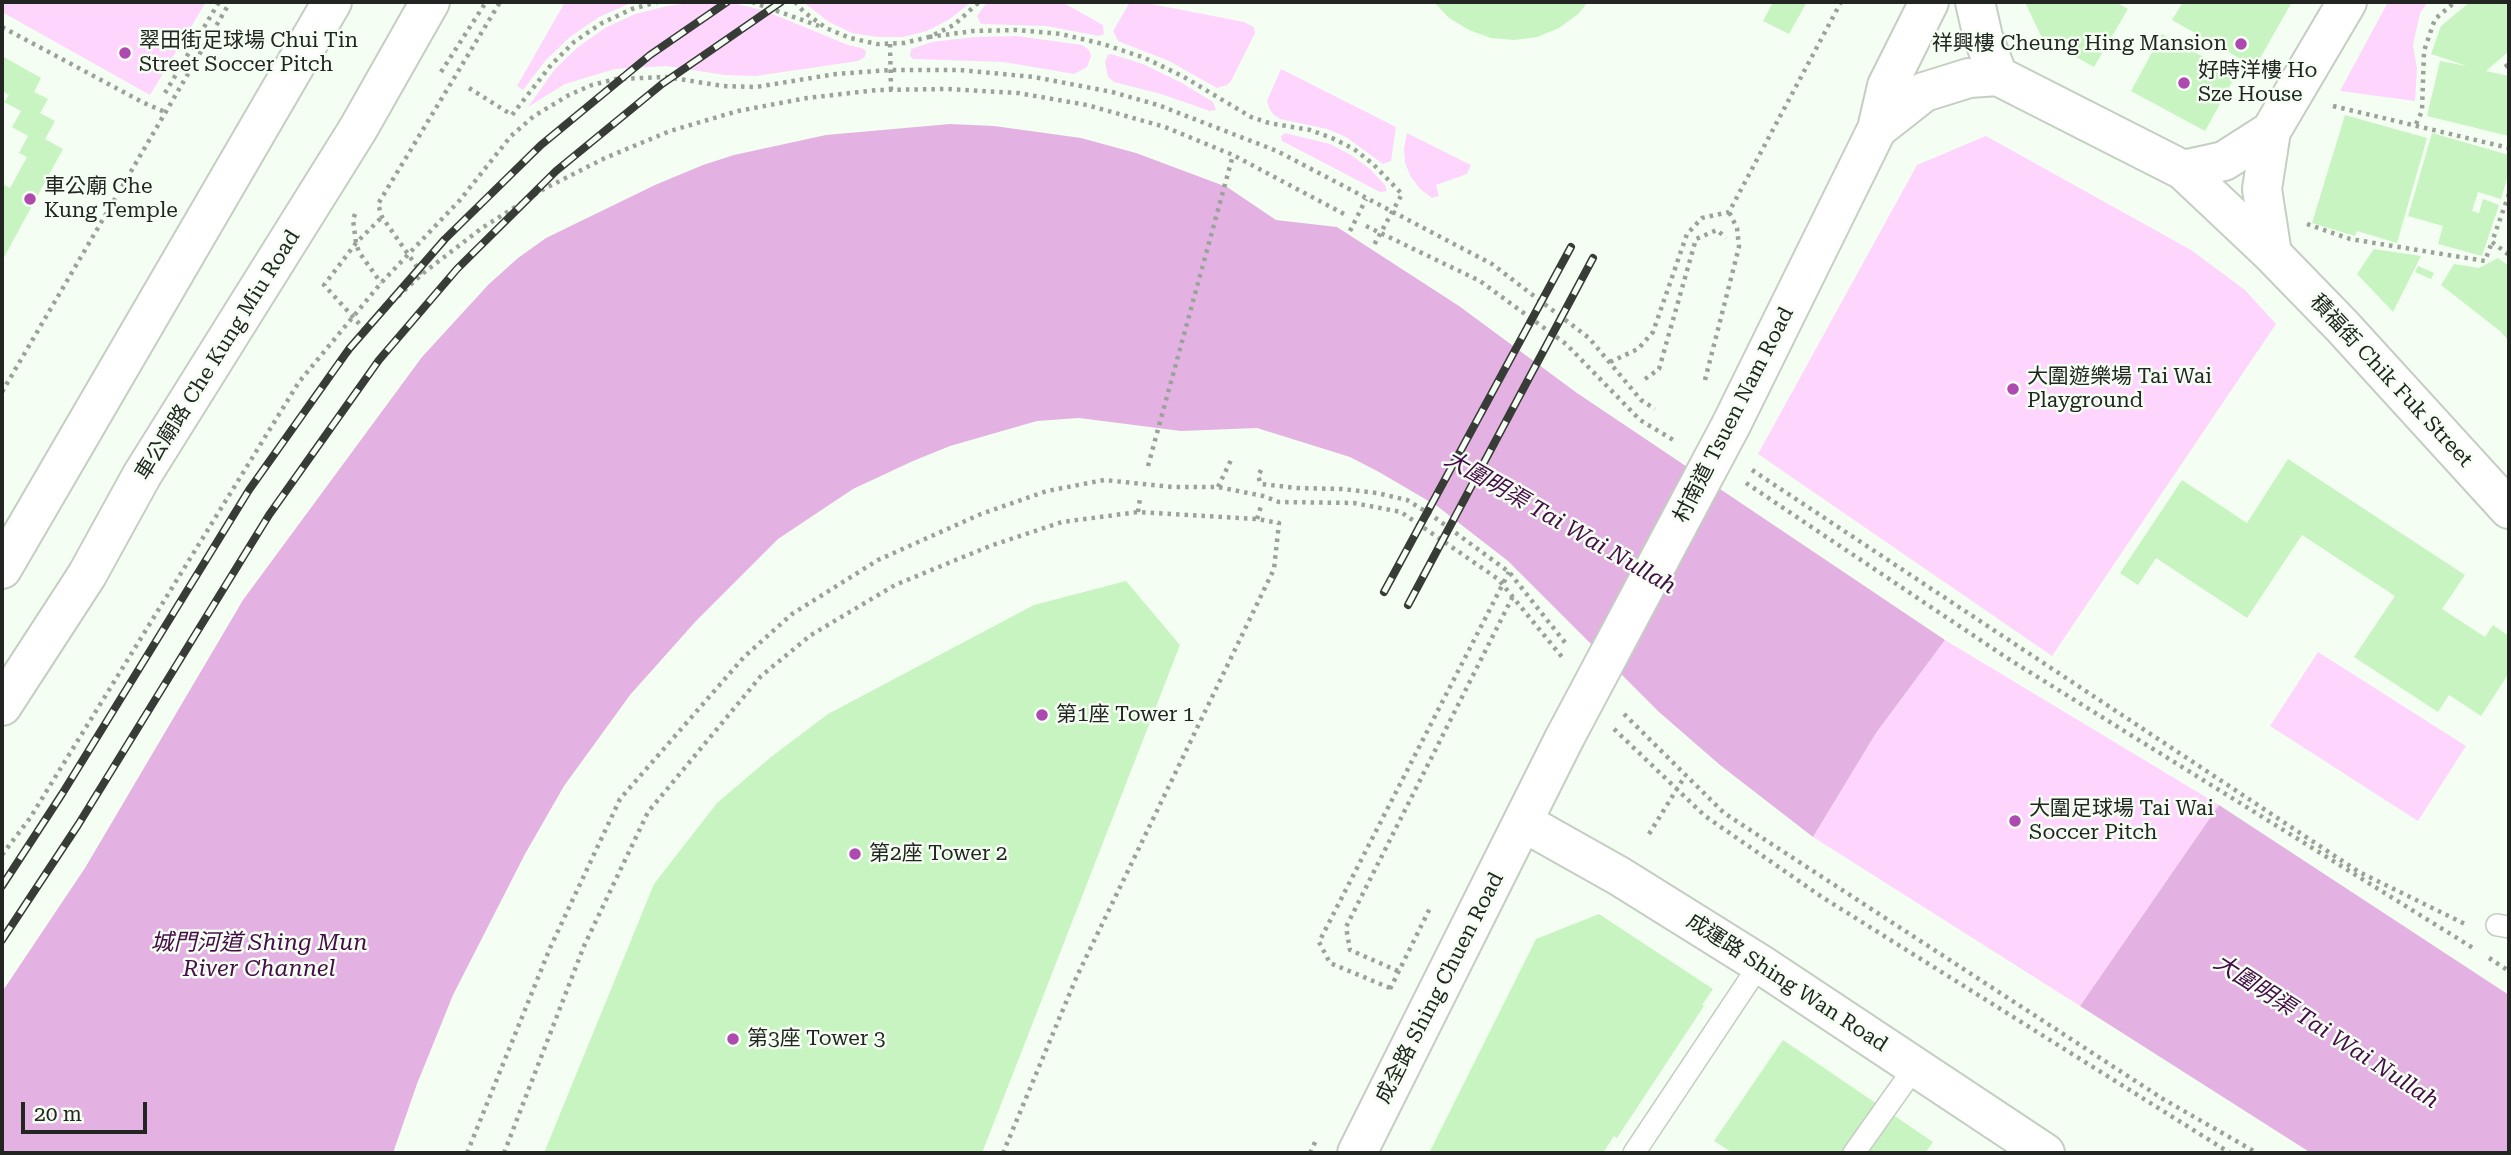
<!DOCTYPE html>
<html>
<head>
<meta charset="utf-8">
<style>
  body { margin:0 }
  #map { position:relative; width:2511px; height:1155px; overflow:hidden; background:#f5fef3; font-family:"Roboto Serif",serif }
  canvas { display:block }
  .frame { position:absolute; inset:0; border:4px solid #222521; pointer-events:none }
  .scale { position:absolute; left:21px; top:1102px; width:126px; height:32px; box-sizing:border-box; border:4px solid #222521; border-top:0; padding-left:9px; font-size:21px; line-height:24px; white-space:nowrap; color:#222521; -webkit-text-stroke:5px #f5fef3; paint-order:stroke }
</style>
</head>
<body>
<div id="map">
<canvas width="2511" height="1155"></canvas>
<div class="frame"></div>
<div class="scale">20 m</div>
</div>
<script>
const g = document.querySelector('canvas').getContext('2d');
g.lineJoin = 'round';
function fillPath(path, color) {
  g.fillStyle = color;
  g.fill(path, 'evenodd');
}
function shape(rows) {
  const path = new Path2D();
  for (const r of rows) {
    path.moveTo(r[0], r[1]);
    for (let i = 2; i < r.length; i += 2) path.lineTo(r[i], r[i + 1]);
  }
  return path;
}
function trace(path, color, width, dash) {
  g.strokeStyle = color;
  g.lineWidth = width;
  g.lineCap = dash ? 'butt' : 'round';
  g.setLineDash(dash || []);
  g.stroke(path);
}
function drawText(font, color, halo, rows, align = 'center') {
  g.font = font + ' "Roboto Serif","Noto Sans TC",serif';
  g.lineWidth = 5;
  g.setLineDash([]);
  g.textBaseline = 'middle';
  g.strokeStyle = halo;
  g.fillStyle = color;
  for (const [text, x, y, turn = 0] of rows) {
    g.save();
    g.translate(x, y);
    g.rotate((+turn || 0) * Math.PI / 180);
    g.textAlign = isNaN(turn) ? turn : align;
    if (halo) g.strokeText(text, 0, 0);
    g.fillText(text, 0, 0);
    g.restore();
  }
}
const green = shape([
  [2,2,206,2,150,95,2,12],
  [565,2,633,2,599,17,570,37,546,60,523,90,517,86],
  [699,2,732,3,763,10,848,45,862,48,866,51,865,57,858,61,756,76,724,75,667,66,615,69,565,84,528,107,555,69,578,47,605,28,635,14,667,6],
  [803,2,971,2,950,19,927,31,903,37,877,37,852,33,829,22],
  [987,2,1062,2,1103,25,1104,34,1099,36,1046,26,981,24,977,16],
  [1130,2,1141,2,1244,22,1254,27,1255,33,1231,81,1227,85,1217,88,1169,61,1118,41,1113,31],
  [2388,2,2428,2,2420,13,2413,45,2417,69,2415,101,2340,91],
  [1017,36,1082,45,1089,50,1091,56,1087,67,1074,74,1004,62,913,59,910,56,911,49,932,42,974,37],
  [1111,54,1143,64,1182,83,1213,102,1216,110,1210,111,1161,94,1114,82,1108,77,1105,62,1108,55],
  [1281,69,1396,127,1391,161,1383,164,1346,137,1327,129,1280,119,1274,115,1270,110,1267,101],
  [1285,133,1330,144,1351,155,1370,169,1385,185,1387,191,1380,192,1282,141,1281,136],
  [1407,133,1471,165,1467,174,1436,185,1439,196,1432,198,1420,189,1411,177,1405,163,1404,148],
  [1986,136,2191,250,2245,290,2276,324,2052,656,1758,454,1917,165],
  [1945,640,2219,805,2080,1006,1813,837,1876,733],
  [2318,652,2466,746,2418,821,2270,726]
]);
const water = shape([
  [950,124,994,126,1081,138,1136,153,1227,187,1276,220,1337,227,1459,306,1577,393,1945,640,1876,733,1813,837,1720,765,1659,712,1508,561,1437,506,1379,472,1350,457,1257,428,1181,431,1079,418,1037,421,950,446,913,461,853,489,778,539,696,621,630,695,564,786,525,854,453,995,417,1084,393,1153,2,1153,2,992,85,868,243,600,422,357,489,284,518,258,546,238,655,185,703,165,734,155,826,135],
  [2219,805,2509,995,2509,1153,2311,1153,2080,1006]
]);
const building = shape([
  [1434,2,1588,2,1578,14,1559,28,1537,37,1514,40,1491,38,1469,30,1449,18],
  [1773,2,1807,2,1789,34,1763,21],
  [2025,2,2116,2,2128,9,2094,67,2042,38],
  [2183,2,2292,2,2255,67,2172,20],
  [2470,2,2509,2,2509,51,2486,71,2509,76,2509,136,2427,116,2440,61,2467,66,2431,54,2441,26],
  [2162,34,2236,75,2205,131,2131,91],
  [2,56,41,78,34,92,48,99,40,113,55,121,45,139,63,149,2,261,2,184,10,188,27,157,19,153,28,136,12,127,21,111,4,102,9,95,2,91],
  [2345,115,2427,138,2397,243,2357,231,2355,236,2312,223],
  [2432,133,2509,155,2509,171,2501,199,2478,192,2472,211,2479,213,2483,199,2499,205,2482,256,2438,244,2443,226,2408,216],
  [2374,249,2421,256,2393,312,2357,274],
  [2498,258,2509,266,2509,341,2500,331,2441,285,2454,264,2479,268],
  [2418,266,2434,273,2431,279,2415,272],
  [2288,459,2465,575,2442,609,2485,637,2493,625,2509,636,2509,673,2481,716,2449,695,2438,712,2354,657,2395,596,2302,535,2247,618,2156,558,2138,585,2120,573,2182,480,2247,523],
  [1126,581,1180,645,982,1153,544,1153,654,884,717,803,771,757,828,714,1034,605],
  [1599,914,1713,989,1702,1005,1704,1006,1617,1138,1614,1136,1603,1153,1429,1153,1536,939],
  [1783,1040,1933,1142,1925,1153,1733,1153,1714,1141]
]);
const path = shape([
  [752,2,819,26],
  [795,2,804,12,826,28,850,38,877,44,904,43,929,37,954,25,979,2],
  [2,27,144,103,165,112],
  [929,37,973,31,1017,30,1061,34,1103,44,1145,58,1184,77,1251,117,1269,123,1310,130,1332,138,1354,149,1373,164,1402,194,1374,245],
  [890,44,891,90],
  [2505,67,2509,64],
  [441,72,486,2],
  [469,88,512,115,551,65,574,42,602,23,632,9,657,2],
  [165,93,219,2],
  [2333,106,2509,148],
  [2416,124,2422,111,2424,51,2435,19,2455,2],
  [2509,194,2492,242,2509,255],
  [355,214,353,220,356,243,359,252,381,283],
  [2307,224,2350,239,2485,261,2492,242],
  [1366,226,1480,281,1566,344,1640,420,1675,441],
  [1350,231,1366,199],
  [422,274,382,217,378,204,500,2],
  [365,330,324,285,356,243,382,217],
  [348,354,374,319,422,274,482,228,542,190,605,158,670,131,738,111,807,98,877,90,948,89,1018,93,1087,105,1165,127,1233,155,1344,214],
  [1610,362,1638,349,1653,332,1687,234,1702,218,1729,212,1841,2],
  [1645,379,1659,369,1696,239,1717,230,1726,238],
  [1705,380,1739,247,1737,228,1729,212],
  [2,392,230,2],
  [1148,466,1233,155],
  [1261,470,1258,476,1261,484,1297,488,1342,489,1377,493,1407,500,1430,514,1509,572,1567,645],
  [1752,470,2359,872,2467,925],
  [1746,483,2007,658,2473,948],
  [1218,487,1231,460],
  [1138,512,1140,498],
  [1257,519,1261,506],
  [1624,714,1724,813,2163,1099,2257,1153],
  [1614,729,1705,816,1822,897,2230,1153],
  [1649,834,1685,776],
  [2,855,30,818,299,382,381,283,460,200,511,136,534,116,569,95,592,85,616,79,666,77,723,86,756,87,836,74,891,70,960,70,1034,77,1112,92,1158,105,1277,151,1492,264,1589,338,1641,400,1655,409],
  [2489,958,2509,971],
  [1398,971,1350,950,1346,927,1513,596],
  [1390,988,1330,963,1319,942,1509,572],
  [1390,989,1431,906],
  [467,1153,550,948,620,799,744,657,792,614,878,560,981,514,1047,491,1104,480,1172,487,1218,487,1263,496,1279,502,1354,503,1401,512,1498,579,1562,657],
  [504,1153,584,946,648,812,761,676,811,635,895,585,990,546,1062,522,1138,512,1257,519,1279,523,1274,569,1077,976,1003,1153],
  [1310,1153,1317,1138]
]);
const lane = shape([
  [2497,925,2509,927],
  [1634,1153,1760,964],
  [1854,1153,1915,1067]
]);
const street = shape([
  [2271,131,2262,189,2272,254],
  [2183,170,2224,161,2271,131,2347,2],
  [1523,822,1619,876,1760,964,2045,1153]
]);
const secondary = shape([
  [1975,2,1983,37,1998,76],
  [1877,129,1924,92,1969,78,1998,76,2183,170,2272,254,2342,326,2509,509],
  [1731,425,1877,129,1887,86,1929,2],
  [1357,1153,1564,739]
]);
const primary = shape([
  [2,569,332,2],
  [2,706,87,575,142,475,358,129,430,2]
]);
const rail = shape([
  [1384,592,1571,247],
  [1408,605,1593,258],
  [2,886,62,794,249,490,349,349,445,239,541,145,650,55,727,2],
  [2,940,78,825,269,515,379,360,457,269,556,171,662,84,781,2]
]);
const secondaryBridge = shape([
  [1564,739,1731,425]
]);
const markers = [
  [2241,44,7,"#ad49af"],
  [125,53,7,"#ad49af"],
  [2184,83,7,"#ad49af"],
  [30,199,7,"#ad49af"],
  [2013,389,7,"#ad49af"],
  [1042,715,7,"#ad49af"],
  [2015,821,7,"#ad49af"],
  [855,854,7,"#ad49af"],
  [733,1039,7,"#ad49af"]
];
const poiNames = [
  ["翠田街足球場 Chui Tin",139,41],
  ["Street Soccer Pitch",139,65],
  ["祥興樓 Cheung Hing Mansion",2227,44,"right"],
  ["好時洋樓 Ho",2198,71],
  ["Sze House",2198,95],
  ["車公廟 Che",44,187],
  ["Kung Temple",44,211],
  ["大圍遊樂場 Tai Wai",2027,377],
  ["Playground",2027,401],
  ["第1座 Tower 1",1056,715],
  ["大圍足球場 Tai Wai",2029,809],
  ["Soccer Pitch",2029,833],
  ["第2座 Tower 2",869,854],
  ["第3座 Tower 3",747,1039]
];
const streetNames = [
  ["車公廟路 Che Kung Miu Road",218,355,-58],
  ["積福街 Chik Fuk Street",2391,381,47],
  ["村南道 Tsuen Nam Road",1734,415,-63],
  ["成運路 Shing Wan Road",1787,983,33],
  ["成全路 Shing Chuen Road",1440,988,-63]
];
const waterNames = [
  ["大圍明渠 Tai Wai Nullah",1560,523,30],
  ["城門河道 Shing Mun",259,943],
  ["River Channel",259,969],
  ["大圍明渠 Tai Wai Nullah",2326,1032,33]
];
fillPath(green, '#fed6fd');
fillPath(water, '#e3b2e2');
fillPath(building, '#c7f4c0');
trace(lane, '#c5cec3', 24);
trace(street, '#c5cec3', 42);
trace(secondary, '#c5cec3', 42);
trace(primary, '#c5cec3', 42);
trace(path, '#9ba29a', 4.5, [3.5, 5]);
trace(lane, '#fff', 21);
trace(street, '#fff', 38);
trace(secondary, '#fff', 38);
trace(primary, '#fff', 38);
trace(rail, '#383c37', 8);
trace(rail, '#f5fef3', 5, [16]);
trace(secondaryBridge, '#c5cec3', 42, []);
trace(secondaryBridge, '#fff', 38);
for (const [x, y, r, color] of markers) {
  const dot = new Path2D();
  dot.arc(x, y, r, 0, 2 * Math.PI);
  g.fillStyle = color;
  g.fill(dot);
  trace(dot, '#f5fef3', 2.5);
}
drawText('21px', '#222521', '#f5fef3', poiNames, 'left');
drawText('21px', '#222521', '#f5fef3', streetNames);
drawText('italic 23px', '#450c47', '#f5fef3', waterNames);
</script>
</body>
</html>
